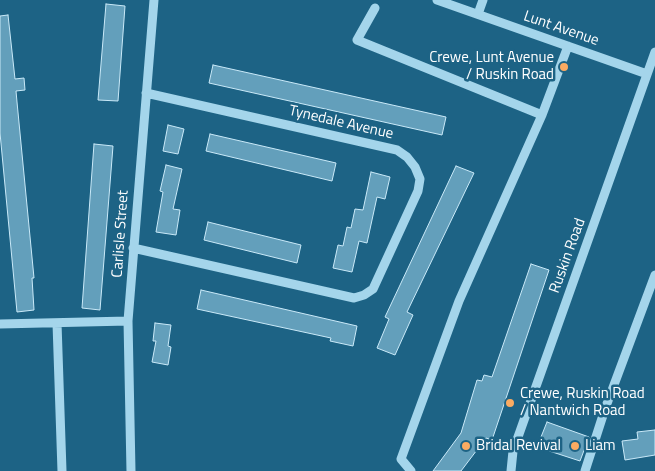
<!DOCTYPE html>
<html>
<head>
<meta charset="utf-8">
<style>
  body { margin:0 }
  canvas { display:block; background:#1d6385 }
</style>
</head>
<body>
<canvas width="655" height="471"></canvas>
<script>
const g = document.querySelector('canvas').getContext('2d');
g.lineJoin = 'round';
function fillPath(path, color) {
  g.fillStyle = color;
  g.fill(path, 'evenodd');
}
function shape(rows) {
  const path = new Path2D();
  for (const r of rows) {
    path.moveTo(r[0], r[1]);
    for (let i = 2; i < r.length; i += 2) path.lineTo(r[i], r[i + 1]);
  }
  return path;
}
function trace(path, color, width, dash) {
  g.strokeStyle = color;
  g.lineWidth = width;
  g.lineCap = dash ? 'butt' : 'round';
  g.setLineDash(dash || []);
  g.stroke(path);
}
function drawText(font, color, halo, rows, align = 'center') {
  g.font = font + ' "Titillium Web",sans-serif';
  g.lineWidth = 5;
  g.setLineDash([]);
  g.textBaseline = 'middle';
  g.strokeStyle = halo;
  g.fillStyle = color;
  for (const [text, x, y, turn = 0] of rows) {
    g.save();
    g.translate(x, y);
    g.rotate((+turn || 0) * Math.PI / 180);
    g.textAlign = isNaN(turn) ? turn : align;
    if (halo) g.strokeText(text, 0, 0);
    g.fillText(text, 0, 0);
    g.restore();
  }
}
const building = shape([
  [106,4,125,6,118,101,98,100,106,4],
  [8,15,15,79,24,78,25,90,16,91,17,102,34,278,32,278,34,310,17,312,0,133,0,16,8,15],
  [213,65,446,117,442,135,209,83,213,65],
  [168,125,184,129,178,154,163,151,168,125],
  [210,134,336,163,332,181,206,151,210,134],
  [94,144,113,146,100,310,82,308,94,144],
  [166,165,182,169,173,209,180,210,176,235,156,232,163,192,160,191,166,165],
  [456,166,474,173,407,312,413,315,395,355,377,348,389,319,385,317,456,166],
  [371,172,390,177,385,199,377,197,367,243,359,241,352,272,333,268,338,245,343,246,347,227,351,228,355,209,363,210,371,172],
  [208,222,301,245,297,263,204,240,208,222],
  [531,264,549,270,492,440,486,438,461,471,433,471,461,433,477,380,482,381,484,375,492,377,531,264],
  [201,290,357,326,353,346,330,341,331,338,197,309,201,290],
  [155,323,171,325,168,346,171,347,168,365,152,362,156,341,153,341,155,323],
  [547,422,589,437,580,461,537,447,547,422],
  [655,430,655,455,625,460,622,441,638,439,637,432,655,430]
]);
const minor = shape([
  [437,0,647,74],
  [375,8,357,40,542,115,459,301,401,459,411,471],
  [478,14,483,0],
  [542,115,568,46],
  [133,248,354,298,364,295,373,289,418,191,420,179,415,167,407,157,397,150,146,93],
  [57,323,62,471],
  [0,324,128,321],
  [131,471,128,321,154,0],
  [511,471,513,451,655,52],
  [585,471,605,409,655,275]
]);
const markers = [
  [564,67,5,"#fbab62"],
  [510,403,5,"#fbab62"],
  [466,446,5,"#fbab62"],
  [575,446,5,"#fbab62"]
];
const streetNames = [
  ["Lunt Avenue",561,29,19],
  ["Tynedale Avenue",341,123,13],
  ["Carlisle Street",121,234,-86],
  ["Ruskin Road",568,256,-70]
];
const poiNames = [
  ["Crewe, Lunt Avenue",554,58,"right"],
  ["/ Ruskin Road",554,75,"right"],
  ["Crewe, Ruskin Road",520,394],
  ["/ Nantwich Road",520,411],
  ["Bridal Revival",476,446],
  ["Liam",585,446]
];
fillPath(building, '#639fbb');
trace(building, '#c9e9f8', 1);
trace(minor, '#a4d5eb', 9);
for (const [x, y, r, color] of markers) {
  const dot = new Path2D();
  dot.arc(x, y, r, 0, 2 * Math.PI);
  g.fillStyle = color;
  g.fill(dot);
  trace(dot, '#1d6385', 2);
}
drawText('15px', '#fff', '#1d6385', streetNames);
drawText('15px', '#fff', '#1d6385', poiNames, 'left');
</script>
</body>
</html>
